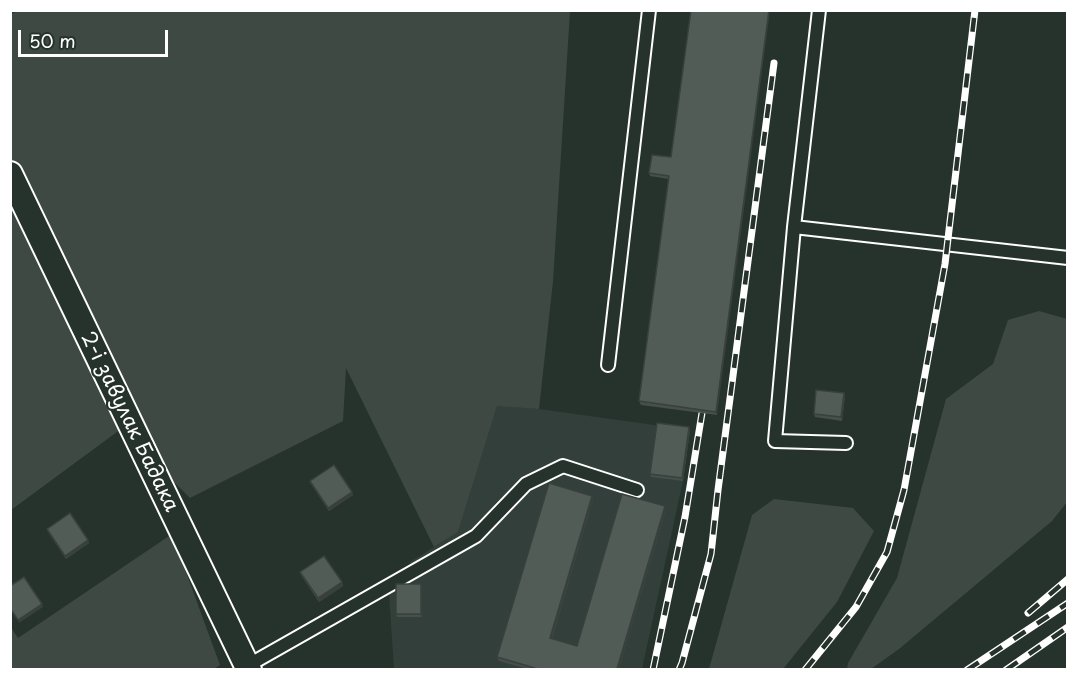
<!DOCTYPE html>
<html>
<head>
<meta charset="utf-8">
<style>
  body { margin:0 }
  #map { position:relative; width:1078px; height:680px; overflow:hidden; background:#26332d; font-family:"Playpen Sans",sans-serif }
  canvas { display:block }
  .frame { position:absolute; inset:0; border:12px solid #fff; pointer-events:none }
  .scale { position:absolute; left:18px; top:30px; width:150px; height:27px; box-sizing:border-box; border:3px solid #fff; border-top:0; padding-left:8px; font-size:18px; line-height:21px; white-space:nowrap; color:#fff; -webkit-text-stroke:4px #26332d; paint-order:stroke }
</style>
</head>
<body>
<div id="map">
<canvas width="1078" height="680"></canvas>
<div class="frame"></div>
<div class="scale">50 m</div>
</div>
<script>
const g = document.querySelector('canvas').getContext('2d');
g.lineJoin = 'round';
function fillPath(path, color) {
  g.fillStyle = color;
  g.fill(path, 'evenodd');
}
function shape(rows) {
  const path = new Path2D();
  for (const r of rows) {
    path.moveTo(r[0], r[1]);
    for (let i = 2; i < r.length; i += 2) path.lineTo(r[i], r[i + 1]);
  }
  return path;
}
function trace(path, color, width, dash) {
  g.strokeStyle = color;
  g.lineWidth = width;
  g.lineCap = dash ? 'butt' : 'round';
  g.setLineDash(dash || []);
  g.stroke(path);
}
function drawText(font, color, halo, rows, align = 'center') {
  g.font = font + ' "Playpen Sans",sans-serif';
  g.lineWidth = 4.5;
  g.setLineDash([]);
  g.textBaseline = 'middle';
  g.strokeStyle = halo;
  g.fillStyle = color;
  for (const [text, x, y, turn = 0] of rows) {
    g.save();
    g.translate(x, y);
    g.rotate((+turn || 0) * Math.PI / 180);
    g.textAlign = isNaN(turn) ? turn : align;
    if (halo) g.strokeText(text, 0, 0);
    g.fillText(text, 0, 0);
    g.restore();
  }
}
const built = shape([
  [497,405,539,409,690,430,683,481,642,669,394,669,389,593,416,580,410,562,458,532]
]);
const green = shape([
  [19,10,570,11,553,281,539,409,497,406,458,532,434,547,346,368,343,421,190,498,121,429,11,510,10,15],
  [1039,311,1067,319,1067,502,1052,521,899,649,871,669,847,669,848,663,897,578,946,399,993,364,1008,320],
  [774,499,853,508,874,531,837,602,783,669,709,669,752,515],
  [172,534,220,665,212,670,11,669,10,626,18,638]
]);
const service = shape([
  [819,10,794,227,1068,258],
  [794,227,775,441,846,443],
  [608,365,649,10],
  [247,666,476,536,526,484,563,466,637,490]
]);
const minor = shape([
  [10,174,249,670]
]);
const rail = shape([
  [1028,613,1068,579],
  [653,670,685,517,702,413],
  [679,670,682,663,711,554,718,490,774,63],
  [805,670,856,607,887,552,904,490,945,264,975,10],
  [967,670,1068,603],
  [1006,670,1068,627]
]);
const wall = shape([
  [671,157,717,415,641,405,639,401,669,179,650,176,649,173],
  [845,396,842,421,815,417,814,414],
  [689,427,690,430,683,481,651,477,650,474],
  [310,481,352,492,353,495,329,511,311,484],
  [592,496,593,499,552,639,577,646,666,510,619,669,528,669,499,661,497,657],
  [47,529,88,540,89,543,66,559,48,532],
  [300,572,342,582,343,586,319,602,301,575],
  [422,588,422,617,397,617,396,614]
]);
const shadedWall = shape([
  [769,10,770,10,717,415,716,412],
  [844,393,845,396,842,421,841,417],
  [689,427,690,430,683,481,682,478],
  [352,492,353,495,329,511,328,508],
  [592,496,593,499,551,641,550,638],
  [665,506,666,510,619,669,617,669],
  [88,540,89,543,66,559,65,556],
  [342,582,343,586,319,602,318,598],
  [421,584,422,588,422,617,421,614],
  [42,604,43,607,19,623,18,620]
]);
const building = shape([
  [691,10,769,10,716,412,639,401,669,176,649,173,652,155,671,157,691,10],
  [816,390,844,393,841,417,814,414,816,390],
  [657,423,689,427,682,478,650,474,657,423],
  [334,465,352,492,328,508,310,481,334,465],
  [549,483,592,496,550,638,577,646,622,494,665,506,617,669,538,669,497,657,549,483],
  [70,513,88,540,65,556,47,529,70,513],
  [324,556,342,582,318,598,300,572,324,556],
  [24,577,42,604,18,620,10,608,10,586,24,577],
  [396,584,421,584,421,614,396,614,396,584]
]);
const streetNames = [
  ["2-і завулак Бадака",129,422,64]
];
fillPath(built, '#333f3a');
fillPath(green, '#3e4944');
trace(service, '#fff', 16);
trace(minor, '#fff', 28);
trace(service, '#26332d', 12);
trace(minor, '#26332d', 24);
trace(rail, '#fff', 7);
trace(rail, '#26332d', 4.5, [14]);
fillPath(wall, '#464f4b');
fillPath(shadedWall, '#39403d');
fillPath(building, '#515c57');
trace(building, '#39403d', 1.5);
drawText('20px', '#fff', '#26332d', streetNames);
</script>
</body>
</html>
